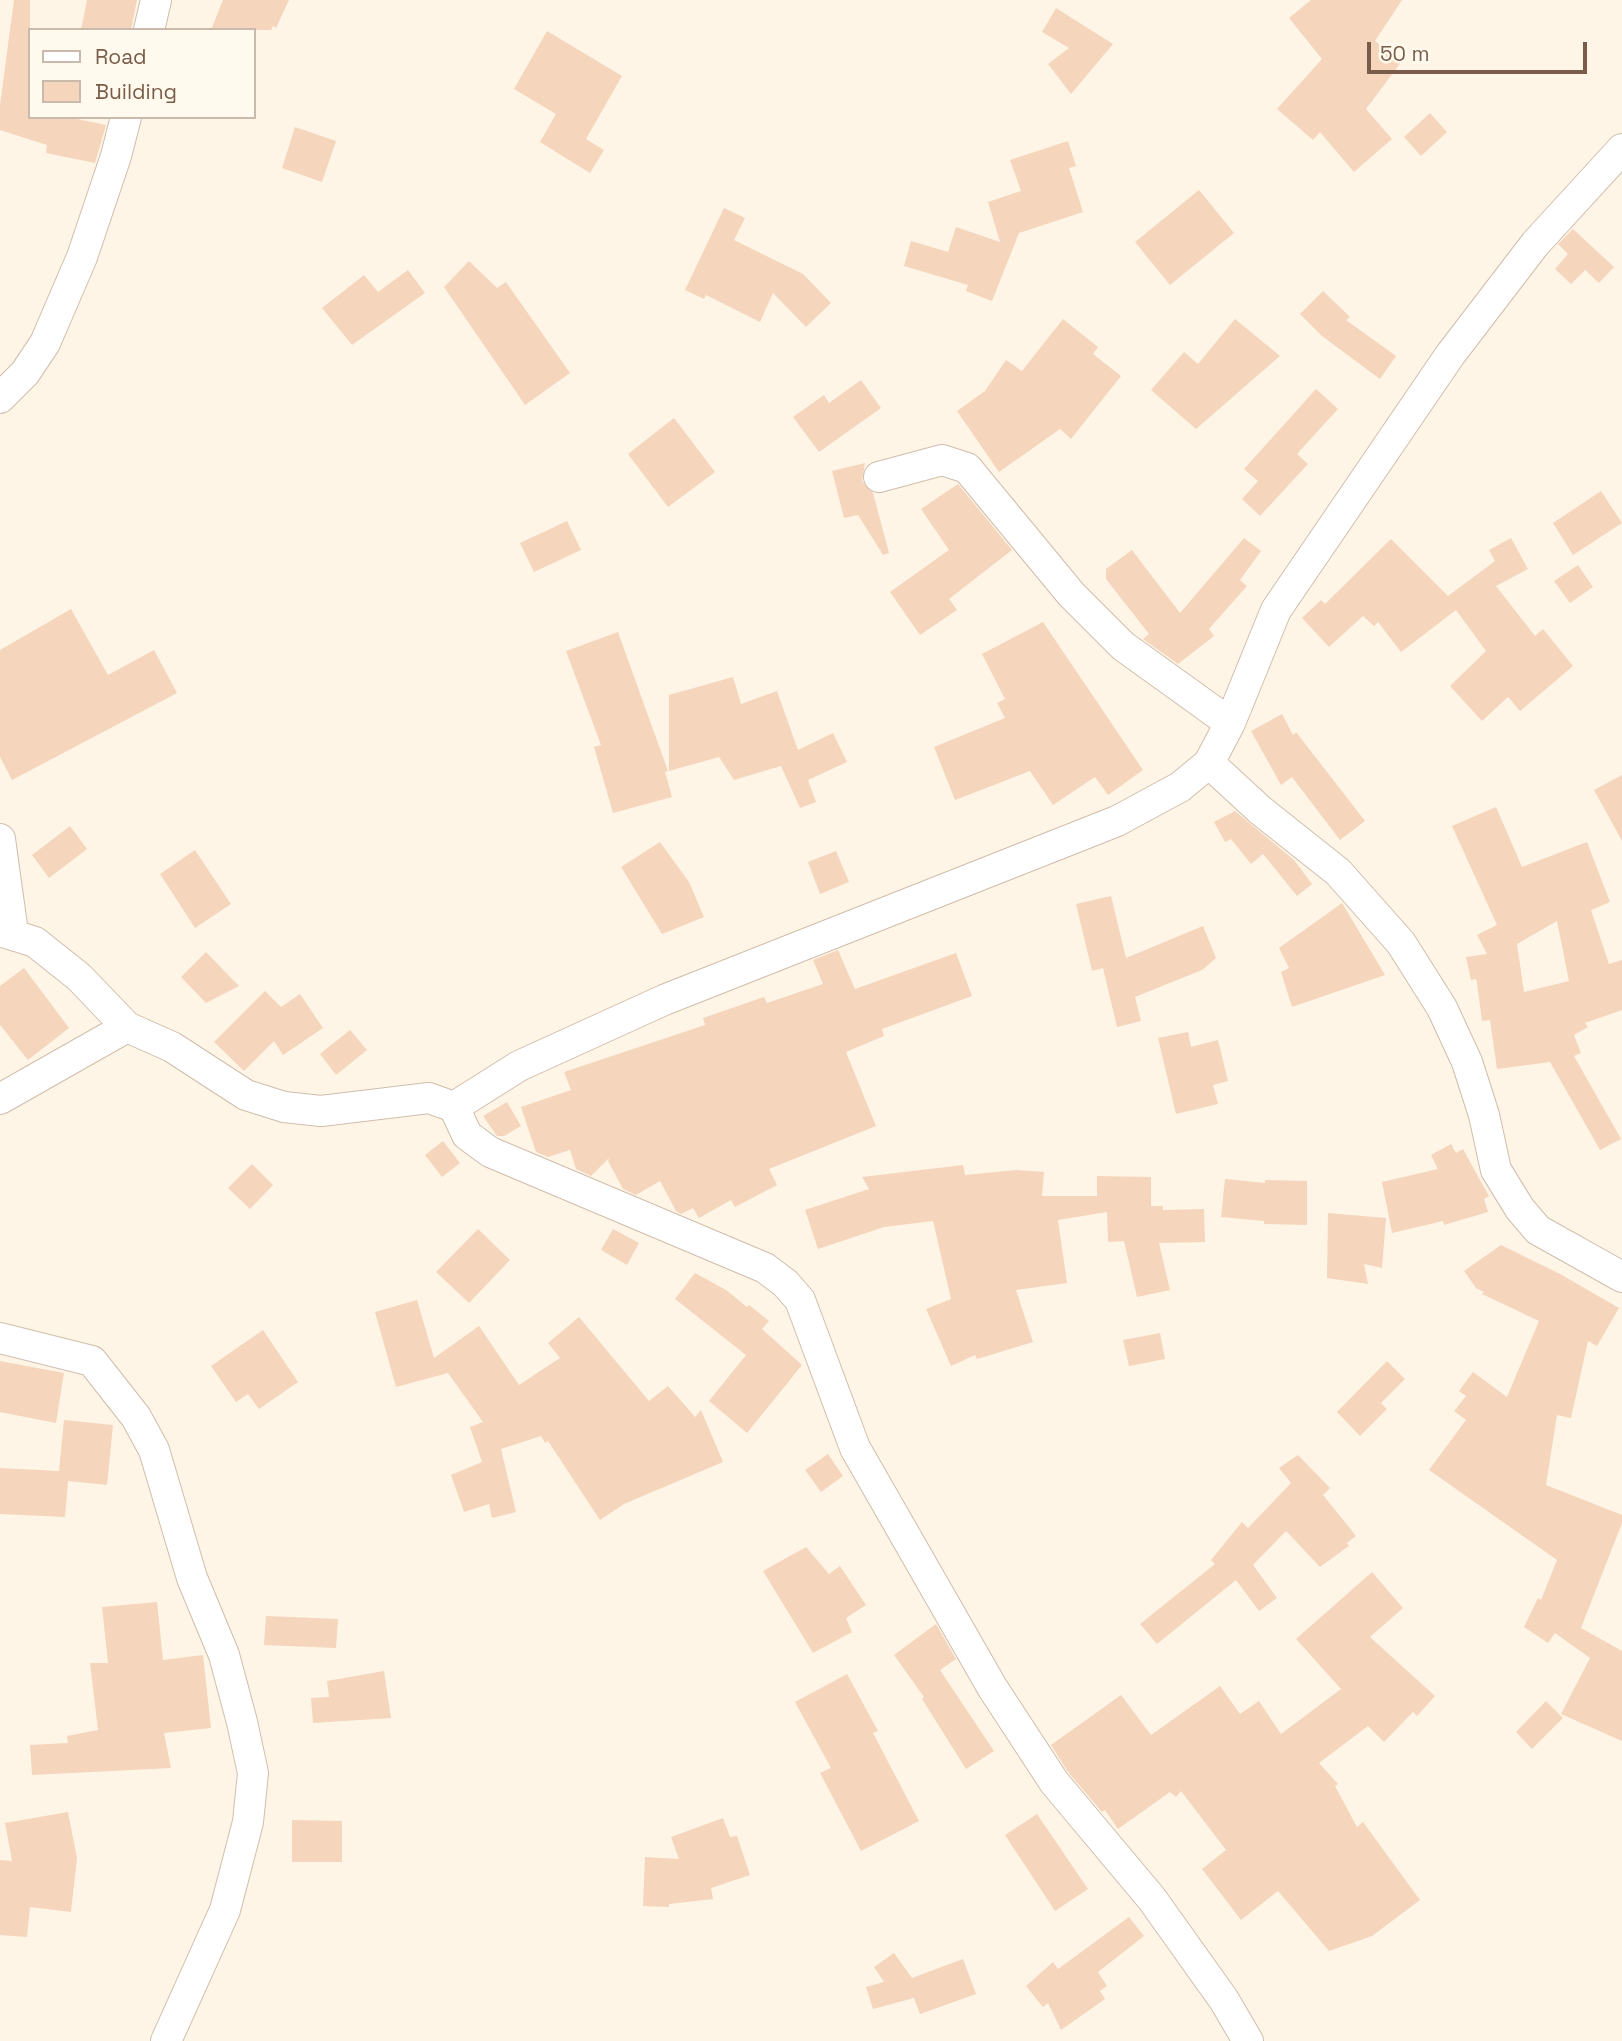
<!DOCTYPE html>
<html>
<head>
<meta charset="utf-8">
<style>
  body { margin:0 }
  #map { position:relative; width:1622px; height:2041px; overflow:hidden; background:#fef5e6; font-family:"Space Grotesk",sans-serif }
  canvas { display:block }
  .legend { position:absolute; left:28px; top:28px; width:228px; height:91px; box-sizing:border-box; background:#fff9ee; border:2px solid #c9baac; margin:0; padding:9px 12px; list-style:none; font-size:21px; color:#795c49 }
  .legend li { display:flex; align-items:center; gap:14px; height:35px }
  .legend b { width:35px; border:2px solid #c9baac }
  .scale { position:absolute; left:1367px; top:42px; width:220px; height:32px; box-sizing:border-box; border:4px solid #795c49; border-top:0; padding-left:9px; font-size:21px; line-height:24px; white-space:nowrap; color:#795c49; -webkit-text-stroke:5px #fff9ee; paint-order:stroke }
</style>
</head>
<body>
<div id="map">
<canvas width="1622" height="2041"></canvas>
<ul class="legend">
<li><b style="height:9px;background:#fff"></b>Road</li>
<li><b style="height:19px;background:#f5d5bc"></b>Building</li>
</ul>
<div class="scale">50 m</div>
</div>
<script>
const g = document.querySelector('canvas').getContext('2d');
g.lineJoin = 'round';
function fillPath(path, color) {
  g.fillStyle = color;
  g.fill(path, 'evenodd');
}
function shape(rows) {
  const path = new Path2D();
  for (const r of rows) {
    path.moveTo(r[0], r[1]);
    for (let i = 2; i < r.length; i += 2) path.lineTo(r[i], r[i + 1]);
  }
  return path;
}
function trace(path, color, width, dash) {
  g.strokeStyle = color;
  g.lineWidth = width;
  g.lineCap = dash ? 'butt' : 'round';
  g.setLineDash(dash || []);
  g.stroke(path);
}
const building = shape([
  [14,0,30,0,30,117,68,117,106,125,95,163,46,153,47,145,0,130,0,105],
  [87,0,137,0,131,30,81,30],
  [223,0,289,0,276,28,273,26,271,30,211,30],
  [1311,0,1402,0,1375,41,1402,61,1366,109,1392,139,1354,172,1320,132,1313,140,1277,109,1322,59,1289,18],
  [1056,8,1113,44,1071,94,1048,64,1069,48,1042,32],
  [547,31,622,76,586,139,604,150,590,173,540,142,556,114,514,89],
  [1430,113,1447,132,1421,156,1404,137],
  [295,127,336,141,322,182,282,168],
  [1068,141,1076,166,1069,168,1083,212,1019,233,992,301,966,291,968,285,904,266,911,241,948,252,956,227,1000,242,988,202,1021,191,1010,160],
  [1199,190,1234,233,1170,285,1135,242],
  [724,208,745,218,734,240,803,274,831,303,806,327,773,293,760,322,706,295,704,299,685,290],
  [1573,229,1614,267,1599,283,1585,270,1571,284,1555,269,1568,254,1558,244],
  [469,261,497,288,506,282,570,373,525,405,444,287],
  [408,270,425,293,352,345,322,308,364,275,378,292],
  [1323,291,1350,317,1346,320,1396,356,1380,379,1322,336,1300,314],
  [1063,319,1098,347,1093,354,1121,376,1071,439,1060,429,999,472,957,411,985,391,1006,360,1022,371],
  [1235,319,1280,356,1196,429,1151,390,1184,352,1198,364],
  [861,380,881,408,819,452,793,417,824,395,829,403],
  [1316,389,1338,409,1297,454,1308,464,1260,516,1242,499,1258,481,1244,469],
  [674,418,715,472,668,507,628,454],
  [865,463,862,481,873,493,889,553,883,555,858,515,844,518,832,471],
  [958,484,1012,550,949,599,957,610,920,635,890,592,949,550,921,509],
  [1601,491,1622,523,1573,555,1553,523],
  [567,521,581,550,534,572,520,543],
  [1244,538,1261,551,1240,580,1247,586,1209,629,1214,636,1178,664,1143,639,1149,634,1106,579,1106,569,1132,550,1180,613],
  [1511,538,1528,569,1496,586,1535,636,1543,629,1573,666,1520,711,1508,697,1482,721,1450,686,1486,651,1456,610,1401,652,1378,622,1374,626,1363,616,1329,647,1302,618,1321,600,1325,604,1391,539,1448,596,1495,561,1489,550],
  [1578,565,1593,587,1570,603,1554,581],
  [71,609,108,675,154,650,177,693,12,780,0,757,0,650],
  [1043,622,1143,770,1108,795,1095,777,1053,805,1030,771,955,800,934,747,1005,718,997,703,1005,699,982,654],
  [618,632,668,771,665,772,672,797,613,813,594,747,601,745,566,651],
  [733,677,741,704,777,691,798,750,833,733,847,762,808,780,816,802,800,808,781,766,734,780,719,757,669,771,669,695],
  [1282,714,1293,735,1296,732,1365,821,1340,840,1292,777,1281,785,1251,731],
  [1622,775,1622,841,1594,790],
  [1496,807,1522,867,1587,842,1610,902,1591,910,1609,964,1622,960,1622,1010,1585,1023,1588,1027,1574,1035,1581,1053,1574,1056,1621,1139,1600,1150,1550,1062,1497,1069,1490,1020,1482,1021,1477,983,1476,979,1471,980,1466,957,1487,954,1477,935,1497,925,1452,826],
  [1557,921,1569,981,1524,992,1517,944],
  [1235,811,1294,860,1312,884,1297,896,1263,854,1251,864,1231,839,1225,842,1214,822],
  [70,826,87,849,49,878,32,855],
  [660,842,689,882,704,917,662,934,621,867],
  [195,850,231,904,195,928,160,874],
  [836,851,849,882,820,894,808,862],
  [1111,896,1126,958,1203,926,1216,958,1202,970,1135,997,1141,1021,1117,1027,1103,968,1092,971,1076,904],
  [1342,903,1385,975,1292,1007,1281,972,1289,968,1279,948],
  [838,950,855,989,956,953,972,996,882,1029,884,1036,846,1052,876,1126,769,1169,777,1185,735,1207,731,1200,699,1218,693,1208,681,1214,676,1211,660,1181,636,1195,623,1189,608,1161,609,1158,591,1176,576,1169,570,1150,548,1157,536,1152,521,1107,571,1090,564,1072,705,1025,703,1018,764,997,767,1003,823,984,813,960],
  [206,952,239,986,206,1003,181,977],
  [24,968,69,1028,28,1060,0,1025,0,986],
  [265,991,281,1007,300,994,323,1028,283,1055,274,1041,244,1071,214,1042],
  [350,1030,367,1050,336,1075,320,1054],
  [1188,1032,1191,1047,1218,1040,1228,1081,1213,1085,1218,1104,1176,1114,1158,1038],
  [507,1102,521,1126,504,1136,497,1136,483,1116],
  [443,1141,460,1163,442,1177,425,1155],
  [1451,1144,1456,1153,1463,1149,1475,1171,1489,1196,1484,1199,1488,1212,1444,1225,1443,1221,1392,1233,1382,1182,1438,1169,1431,1155],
  [252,1164,273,1185,250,1209,228,1188],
  [963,1165,965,1175,1016,1170,1044,1172,1042,1196,1097,1196,1097,1176,1151,1177,1151,1206,1163,1206,1163,1210,1204,1209,1205,1242,1159,1243,1170,1290,1137,1297,1124,1241,1108,1242,1107,1212,1058,1220,1067,1283,1016,1290,1033,1342,977,1359,975,1355,951,1366,926,1309,951,1299,933,1221,884,1227,818,1249,805,1210,869,1189,862,1177],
  [1225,1179,1265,1183,1265,1180,1307,1181,1307,1225,1264,1224,1264,1221,1221,1217],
  [1328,1213,1386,1218,1382,1268,1364,1264,1368,1284,1327,1278],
  [478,1229,510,1260,469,1303,436,1272],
  [613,1229,639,1243,627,1265,601,1250],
  [1501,1245,1560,1274,1619,1308,1597,1346,1588,1341,1571,1418,1557,1415,1546,1485,1622,1515,1622,1523,1581,1628,1622,1651,1622,1741,1561,1714,1590,1658,1555,1633,1548,1643,1524,1627,1538,1598,1541,1600,1557,1560,1429,1470,1466,1420,1454,1411,1466,1396,1459,1391,1473,1372,1507,1397,1539,1321,1482,1294,1484,1292,1476,1288,1464,1271],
  [695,1273,726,1290,747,1307,749,1305,769,1321,762,1329,802,1365,747,1433,709,1401,746,1355,675,1299],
  [417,1300,434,1358,479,1326,519,1385,560,1358,548,1343,579,1317,649,1401,668,1386,695,1417,701,1410,723,1462,624,1504,600,1520,548,1441,545,1443,541,1436,501,1449,516,1512,492,1518,489,1504,464,1512,451,1475,482,1462,470,1427,483,1422,448,1373,396,1387,375,1312],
  [263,1330,298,1382,259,1409,248,1394,236,1402,211,1366],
  [1160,1333,1165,1359,1129,1366,1123,1340],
  [0,1361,64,1373,56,1423,0,1412],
  [1387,1361,1405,1379,1381,1403,1387,1409,1360,1436,1337,1412],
  [64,1420,113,1425,107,1485,68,1481,65,1517,0,1514,0,1468,59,1471],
  [828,1454,843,1476,821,1492,805,1470],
  [1298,1455,1330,1488,1323,1495,1356,1536,1347,1543,1349,1546,1320,1567,1286,1531,1253,1565,1277,1598,1259,1611,1236,1580,1157,1644,1140,1624,1215,1564,1211,1560,1242,1522,1248,1528,1291,1483,1279,1468],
  [806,1547,829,1574,840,1566,866,1605,846,1618,852,1632,813,1653,763,1571],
  [1372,1572,1403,1608,1370,1637,1435,1696,1417,1716,1413,1712,1384,1742,1368,1726,1319,1763,1338,1784,1335,1786,1357,1827,1363,1822,1420,1900,1372,1936,1329,1951,1278,1891,1241,1920,1202,1869,1226,1850,1181,1791,1176,1797,1170,1792,1118,1829,1105,1810,1102,1812,1068,1772,1051,1745,1121,1695,1151,1735,1220,1686,1240,1714,1259,1701,1281,1734,1341,1689,1296,1639],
  [157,1602,163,1660,203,1655,211,1728,164,1733,171,1768,32,1775,30,1745,68,1743,67,1736,98,1730,90,1663,108,1663,102,1607],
  [266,1616,338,1619,336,1648,264,1645],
  [936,1624,956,1659,940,1670,994,1751,966,1769,922,1699,924,1697,894,1655],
  [384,1671,391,1718,313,1723,311,1698,329,1697,327,1681],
  [847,1674,878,1731,873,1733,919,1821,861,1851,820,1773,831,1768,795,1702],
  [1546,1701,1563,1718,1532,1749,1516,1732],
  [68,1812,77,1858,71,1912,30,1907,27,1937,0,1935,0,1860,12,1861,5,1823],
  [1037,1814,1088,1889,1055,1911,1005,1835],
  [723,1818,730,1837,737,1836,750,1875,711,1888,713,1899,669,1904,669,1907,643,1906,645,1857,679,1859,671,1837],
  [292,1820,342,1821,342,1862,292,1862],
  [1129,1917,1144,1936,1098,1972,1107,1986,1100,1991,1105,1999,1061,2030,1048,2003,1043,2007,1026,1986,1053,1962,1058,1969],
  [894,1953,912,1978,963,1959,976,1994,920,2014,914,1998,873,2009,866,1987,884,1982,874,1967]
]);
const minor = shape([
  [149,30,156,0],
  [0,398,25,373,45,343,82,257,116,156,126,117],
  [879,477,942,460,967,468,1071,594,1123,646,1230,723],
  [1209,763,1260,810,1338,872,1401,943,1442,1008,1467,1062,1484,1115,1496,1170,1520,1209,1538,1230,1622,1277],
  [0,839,13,933],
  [0,931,35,942,79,977,127,1027,172,1047,246,1095,284,1107,321,1111,429,1098,454,1107,519,1066,664,1000,1117,821,1180,787,1209,763,1230,723,1276,610,1450,355,1535,244,1622,149],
  [0,1099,127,1027],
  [454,1107,467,1135,490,1152,765,1268,785,1283,800,1300,855,1448,992,1687,1054,1782,1152,1899,1224,2000,1248,2041],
  [0,1338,92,1361,136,1417,154,1450,192,1578,224,1655,242,1722,253,1773,248,1822,225,1910,166,2041]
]);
fillPath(building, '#f5d5bc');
trace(minor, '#d0bdab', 32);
trace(minor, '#fff', 30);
</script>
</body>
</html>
